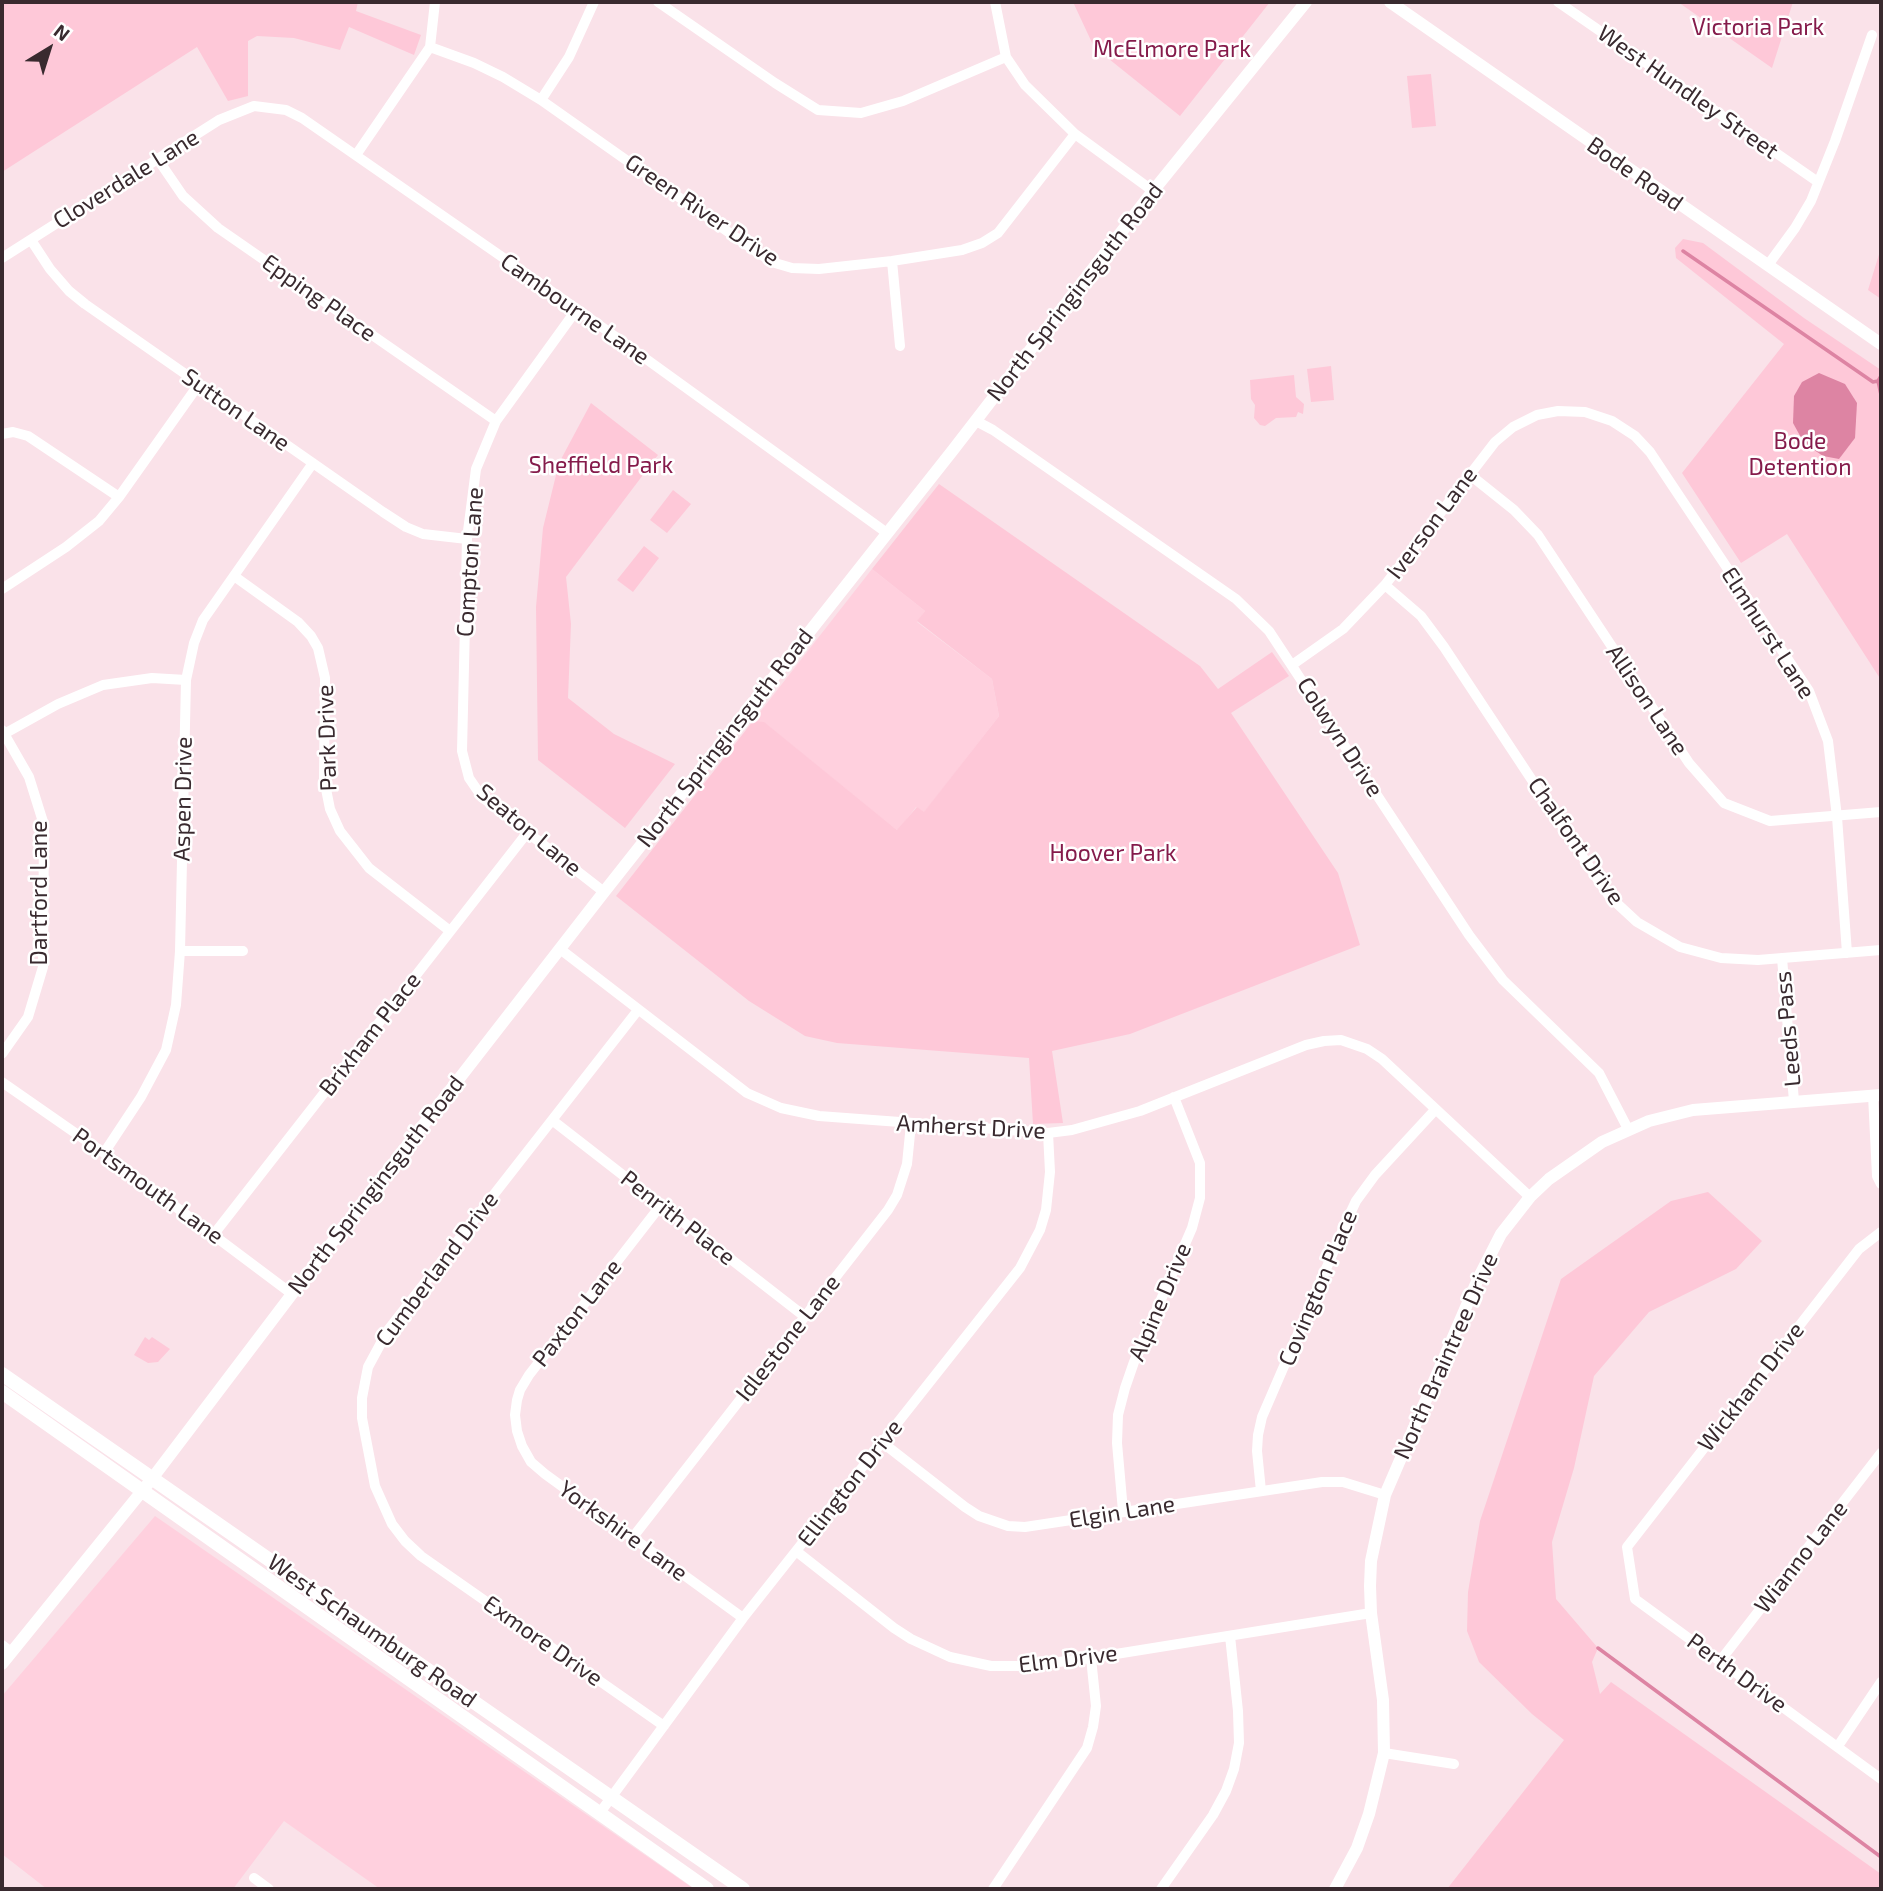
<!DOCTYPE html>
<html>
<head>
<meta charset="utf-8">
<style>
  body { margin:0 }
  #map { position:relative; width:1883px; height:1891px; overflow:hidden; background:#fae2e9; font-family:"Exo 2",sans-serif }
  canvas { display:block }
  .frame { position:absolute; inset:0; border:4px solid #392a2f; pointer-events:none }
  .north { position:absolute; left:14px; top:14px; width:70px; height:70px; -webkit-text-stroke:5px #fff; paint-order:stroke; rotate:38deg; font-size:19px; font-weight:700; line-height:28px; text-align:center; color:#392a2f }
  .north::after { content:''; display:block; margin:auto; width:24px; height:32px; background:#392a2f; clip-path:polygon(50% 0,100% 100%,50% 72%,0 100%) }
</style>
</head>
<body>
<div id="map">
<canvas width="1883" height="1891"></canvas>
<div class="frame"></div>
<div class="north">N</div>
</div>
<script>
const g = document.querySelector('canvas').getContext('2d');
g.lineJoin = 'round';
function fillPath(path, color) {
  g.fillStyle = color;
  g.fill(path, 'evenodd');
}
function shape(rows) {
  const path = new Path2D();
  for (const r of rows) {
    path.moveTo(r[0], r[1]);
    for (let i = 2; i < r.length; i += 2) path.lineTo(r[i], r[i + 1]);
  }
  return path;
}
function trace(path, color, width, dash) {
  g.strokeStyle = color;
  g.lineWidth = width;
  g.lineCap = dash ? 'butt' : 'round';
  g.setLineDash(dash || []);
  g.stroke(path);
}
function drawText(font, color, halo, rows, align = 'center') {
  g.font = font + ' "Exo 2",sans-serif';
  g.lineWidth = 5;
  g.setLineDash([]);
  g.textBaseline = 'middle';
  g.strokeStyle = halo;
  g.fillStyle = color;
  for (const [text, x, y, turn = 0] of rows) {
    g.save();
    g.translate(x, y);
    g.rotate((+turn || 0) * Math.PI / 180);
    g.textAlign = isNaN(turn) ? turn : align;
    if (halo) g.strokeText(text, 0, 0);
    g.fillText(text, 0, 0);
    g.restore();
  }
}
const built = shape([
  [872,569,925,611,917,622,992,679,999,716,924,813,916,807,898,831,764,723,753,721],
  [155,1516,694,1889,380,1889,284,1821,233,1889,47,1889,2,1854,2,1696]
]);
const green = shape([
  [2,2,358,2,356,11,421,35,414,55,349,27,340,50,294,38,257,36,248,41,248,96,228,101,197,47,2,172],
  [1073,2,1270,2,1180,116,1094,47],
  [1678,2,1793,2,1772,68],
  [1431,74,1436,126,1412,128,1407,76],
  [1683,239,1703,243,1804,318,1881,370,1881,680,1787,534,1741,563,1682,473,1784,344,1676,258,1675,248],
  [1881,248,1881,299,1868,290],
  [1331,366,1334,400,1311,402,1307,369],
  [1294,375,1296,397,1304,404,1303,414,1298,412,1296,417,1276,418,1265,426,1260,425,1254,418,1255,405,1251,399,1250,380],
  [591,403,658,455,566,577,571,624,568,698,614,734,675,764,625,828,538,760,536,607,543,528,559,463],
  [939,484,1200,666,1218,689,1272,652,1289,676,1231,713,1338,873,1360,945,1130,1034,1052,1051,1063,1123,1033,1124,1029,1058,837,1043,805,1036,749,1001,616,896,753,721,764,722,897,830,917,807,924,812,999,716,992,679,917,621,925,611,872,569],
  [673,490,691,504,667,533,650,520],
  [644,546,659,558,633,592,617,580],
  [1708,1192,1762,1241,1736,1269,1649,1312,1594,1376,1574,1468,1552,1542,1556,1599,1598,1648,1592,1662,1600,1694,1611,1682,1881,1874,1881,1889,1447,1889,1564,1740,1532,1714,1479,1662,1467,1631,1468,1592,1480,1521,1561,1279,1671,1201],
  [145,1337,149,1340,152,1337,170,1349,158,1362,148,1363,134,1355]
]);
const water = shape([
  [1819,373,1845,384,1857,403,1855,438,1839,459,1823,456,1804,443,1793,423,1794,396,1802,382]
]);
const stream = shape([
  [1683,251,1873,382,1878,381,1881,376],
  [1878,381,1881,395],
  [1598,1648,1881,1857]
]);
const minor = shape([
  [658,2,775,83,818,110,861,113,903,101,1006,57],
  [995,2,1006,57,1025,85,1075,134,1153,191],
  [1558,2,1818,182],
  [430,47,474,63,503,77,541,100,758,253,775,263,792,268,819,269,892,261,962,250,982,243,998,233,1075,134],
  [541,100,569,57,594,2],
  [356,155,430,47,435,2],
  [157,158,183,196,218,228,496,421],
  [31,240,50,269,69,291,85,304,383,512,406,527,423,534,467,539],
  [2,258,219,120,254,106,286,110,302,118,577,309,887,533],
  [892,261,900,346],
  [1768,265,1795,228,1811,201,1835,141,1872,35],
  [577,309,496,421,476,469,467,539,462,751,469,778,482,797,604,892],
  [976,421,993,430,1236,599,1269,631,1469,935,1503,980,1599,1073,1628,1129],
  [2,434,13,432,28,436,119,497],
  [1469,474,1514,510,1538,535,1689,763,1724,803,1770,821,1881,812],
  [234,576,298,622,311,636,318,648,325,678,324,779,330,809,340,831,369,868,450,931],
  [1385,585,1421,616,1444,647,1600,883,1610,897,1637,922,1680,947,1721,958,1758,960,1881,950],
  [2,589,66,547,99,521,119,497,199,384],
  [1292,665,1343,629,1385,585,1495,442,1513,427,1537,415,1558,411,1585,412,1612,421,1635,436,1650,452,1809,691,1828,741,1837,817,1847,953],
  [2,730,29,777,44,825,43,967,28,1017,2,1054],
  [4,734,58,704,103,685,152,678,186,680],
  [560,949,747,1093,781,1108,819,1116,1048,1133,1072,1130,1140,1111,1306,1045,1324,1041,1341,1040,1367,1049,1382,1059,1530,1197],
  [180,951,243,951],
  [1782,958,1794,1101],
  [638,1010,388,1330,368,1367,362,1398,362,1418,375,1486,392,1524,405,1541,421,1556,664,1726],
  [2,1082,104,1153,292,1294],
  [1873,1095,1877,1176,1881,1184],
  [552,1120,804,1316],
  [104,1153,141,1097,166,1050,176,1005,180,951,186,680,194,643,203,620,313,463],
  [661,1205,529,1375,520,1390,517,1400,515,1415,517,1431,522,1446,531,1462,545,1474,743,1618],
  [1881,1232,1859,1249,1627,1547,1635,1599,1881,1779],
  [214,1234,527,833],
  [883,1443,965,1507,979,1516,1008,1526,1025,1527,1322,1482,1343,1482,1385,1495],
  [1261,1491,1257,1451,1258,1435,1262,1417,1348,1218,1356,1201,1375,1175,1435,1110],
  [1123,1511,1117,1443,1118,1415,1125,1388,1134,1362,1192,1228,1200,1198,1200,1163,1174,1097],
  [633,1537,888,1210,897,1195,907,1164,911,1124],
  [796,1551,894,1628,911,1639,950,1657,991,1666,1026,1666,1091,1658,1371,1613],
  [2,1645,11,1652],
  [1720,1661,1881,1453],
  [1838,1746,1881,1682],
  [1384,1753,1454,1764],
  [599,1814,743,1618,1020,1268,1040,1230,1046,1210,1050,1172,1048,1133],
  [254,1878,269,1889],
  [993,1889,1087,1748,1093,1727,1096,1706,1091,1658],
  [1161,1889,1213,1815,1226,1791,1234,1769,1239,1743,1238,1711,1230,1636]
]);
const tertiary = shape([
  [1390,2,1881,344],
  [2,1664,151,1480,292,1294,604,892,953,450,1153,191,1306,2],
  [1335,1889,1357,1848,1369,1814,1384,1753,1383,1700,1371,1613,1370,1586,1371,1561,1385,1495,1478,1279,1501,1234,1530,1197,1549,1179,1602,1142,1649,1121,1693,1110,1881,1095]
]);
const secondary = shape([
  [2,1374,743,1889],
  [2,1392,707,1889]
]);
const parkNames = [
  ["Victoria Park",1758,27],
  ["McElmore Park",1172,49],
  ["Bode",1800,441],
  ["Detention",1800,467],
  ["Sheffield Park",601,465],
  ["Hoover Park",1113,853]
];
const streetNames = [
  ["West Hundley Street",1688,92,35],
  ["Bode Road",1635,174,35],
  ["Cloverdale Lane",126,179,-32],
  ["Green River Drive",702,210,34],
  ["North Springinsguth Road",1075,292,-52],
  ["Epping Place",319,298,35],
  ["Cambourne Lane",575,309,35],
  ["Sutton Lane",236,410,35],
  ["Iverson Lane",1432,523,-53],
  ["Compton Lane",470,562,-86],
  ["Elmhurst Lane",1768,633,57],
  ["Allison Lane",1647,700,56],
  ["Colwyn Drive",1340,737,57],
  ["Park Drive",327,738,-92],
  ["North Springinsguth Road",725,738,-52],
  ["Aspen Drive",183,799,-89],
  ["Seaton Lane",529,830,40],
  ["Chalfont Drive",1576,841,55],
  ["Dartford Lane",39,893,-90],
  ["Leeds Pass",1788,1029,-95],
  ["Brixham Place",370,1034,-52],
  ["Amherst Drive",971,1127,3],
  ["North Springinsguth Road",376,1185,-52],
  ["Portsmouth Lane",148,1186,36],
  ["Penrith Place",678,1218,38],
  ["Cumberland Drive",437,1269,-53],
  ["Covington Place",1318,1288,-67],
  ["Alpine Drive",1160,1302,-67],
  ["Paxton Lane",577,1313,-52],
  ["Idlestone Lane",788,1338,-52],
  ["North Braintree Drive",1446,1356,-66],
  ["Wickham Drive",1751,1387,-52],
  ["Ellington Drive",850,1483,-52],
  ["Elgin Lane",1122,1512,-9],
  ["Yorkshire Lane",623,1531,36],
  ["Wianno Lane",1801,1557,-52],
  ["West Schaumburg Road",372,1631,35],
  ["Exmore Drive",543,1641,35],
  ["Elm Drive",1068,1659,-7],
  ["Perth Drive",1737,1673,36]
];
fillPath(built, '#ffd0de');
fillPath(green, '#fec8d8');
fillPath(water, '#dd84a3');
trace(stream, '#dd84a3', 3.5);
trace(minor, '#fff', 10);
trace(tertiary, '#fff', 12);
trace(secondary, '#fff', 14);
drawText('23px', '#851b4b', '#fff', parkNames);
drawText('23px', '#392a2f', '#fff', streetNames);
</script>
</body>
</html>
